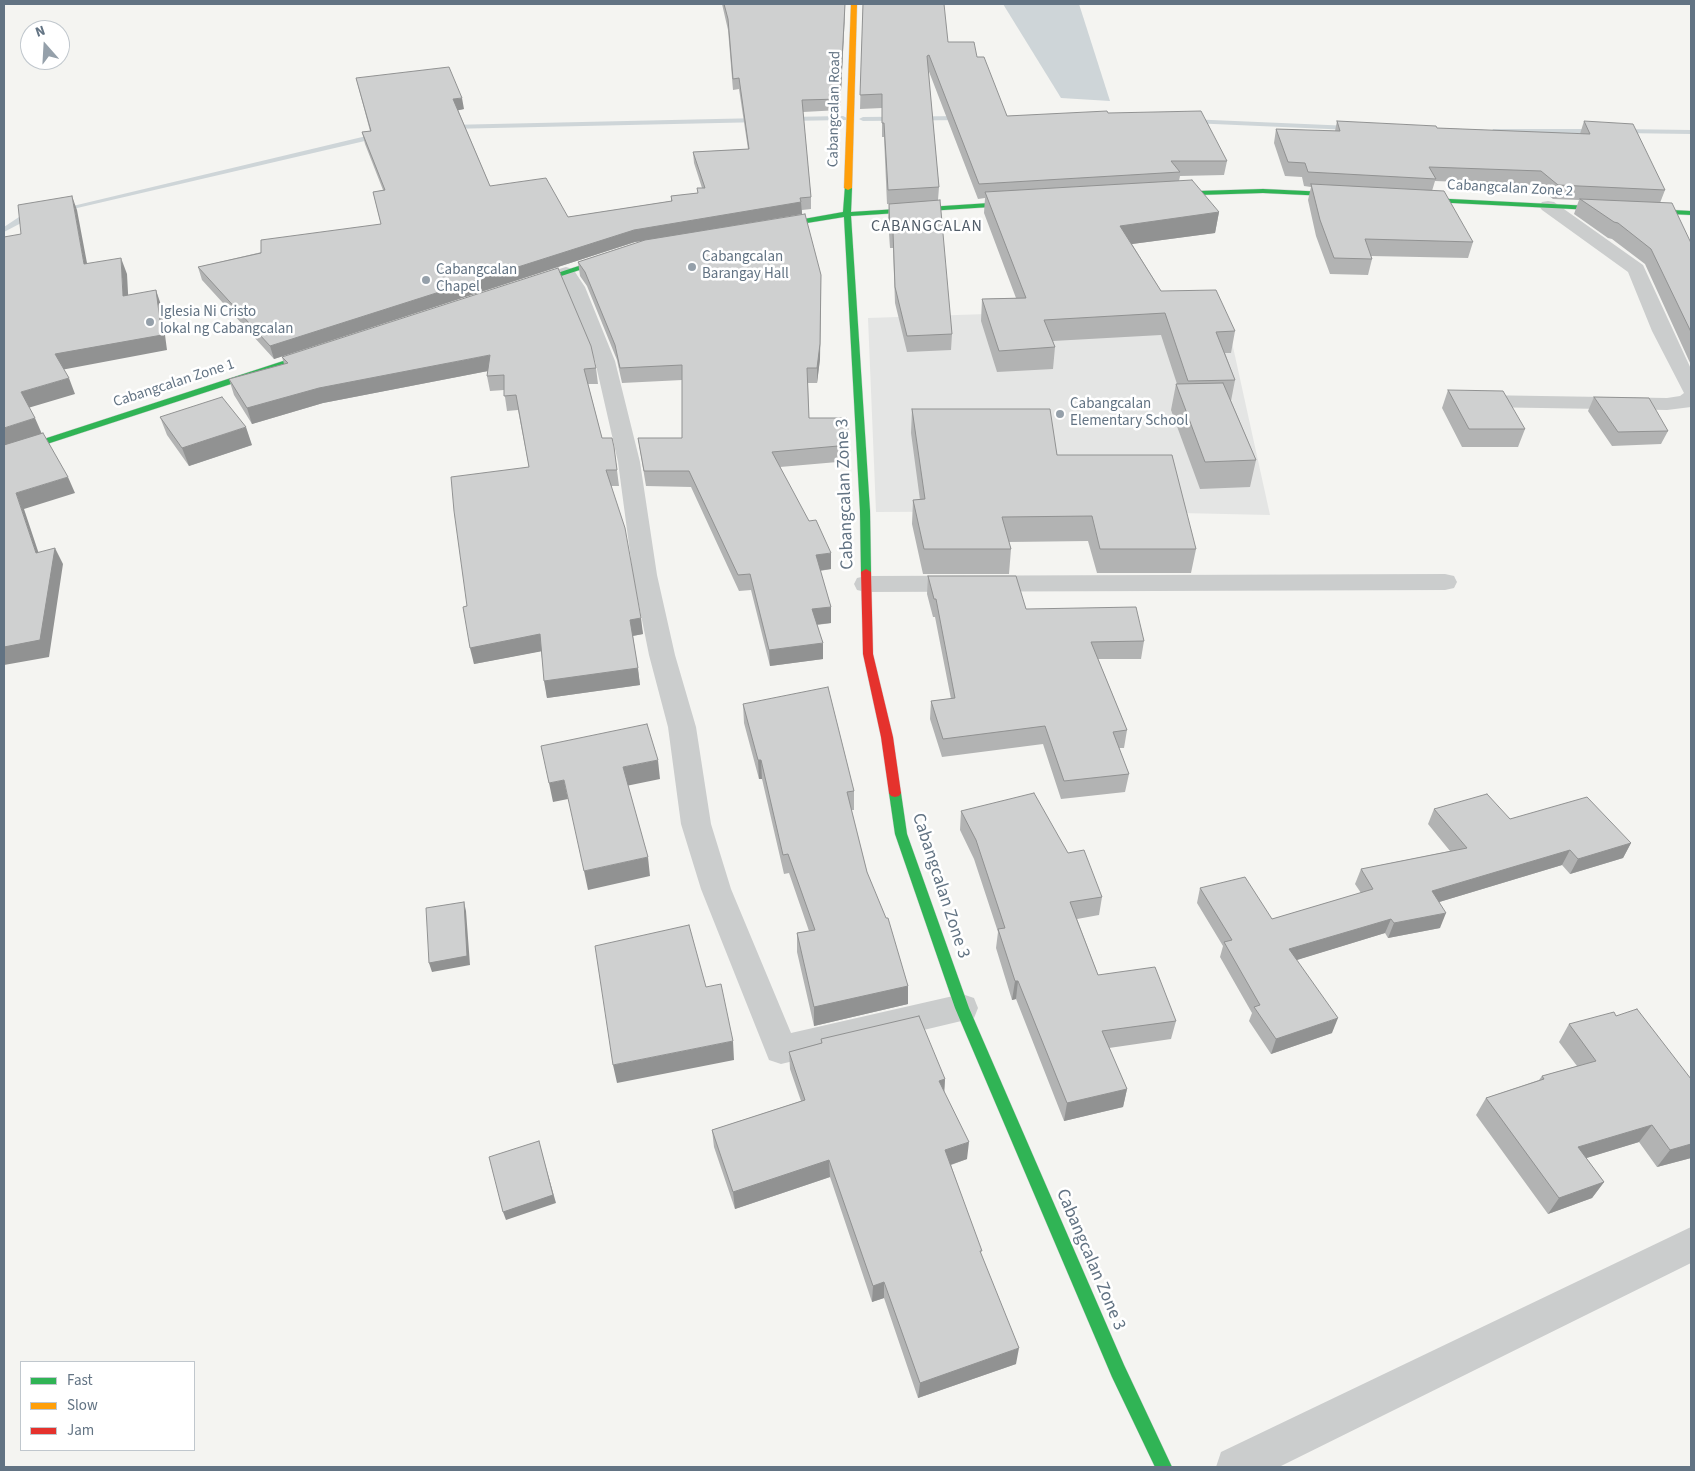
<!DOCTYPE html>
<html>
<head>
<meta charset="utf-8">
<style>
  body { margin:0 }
  #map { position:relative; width:1695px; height:1471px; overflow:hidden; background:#f4f4f1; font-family:"Source Sans 3",sans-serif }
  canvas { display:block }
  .frame { position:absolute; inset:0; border:5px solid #627383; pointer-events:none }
  .legend { position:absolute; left:20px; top:1361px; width:175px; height:90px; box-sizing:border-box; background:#fff; border:1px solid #c0c7cd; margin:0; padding:6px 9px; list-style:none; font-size:15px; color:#627383 }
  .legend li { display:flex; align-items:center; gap:10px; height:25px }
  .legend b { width:25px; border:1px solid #c0c7cd }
  .north { position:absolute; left:20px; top:20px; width:50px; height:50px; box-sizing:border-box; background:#fff; border:1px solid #c0c7cd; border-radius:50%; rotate:341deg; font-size:14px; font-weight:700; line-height:20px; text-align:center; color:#627383 }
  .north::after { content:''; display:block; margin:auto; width:18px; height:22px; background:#95a0aa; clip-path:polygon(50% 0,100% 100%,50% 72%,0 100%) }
</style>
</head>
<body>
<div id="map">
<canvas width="1695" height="1471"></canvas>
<div class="frame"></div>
<ul class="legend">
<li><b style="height:6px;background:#30b455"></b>Fast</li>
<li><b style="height:6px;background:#ff9f0a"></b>Slow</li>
<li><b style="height:6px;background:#e5322d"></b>Jam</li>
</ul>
<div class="north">N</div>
</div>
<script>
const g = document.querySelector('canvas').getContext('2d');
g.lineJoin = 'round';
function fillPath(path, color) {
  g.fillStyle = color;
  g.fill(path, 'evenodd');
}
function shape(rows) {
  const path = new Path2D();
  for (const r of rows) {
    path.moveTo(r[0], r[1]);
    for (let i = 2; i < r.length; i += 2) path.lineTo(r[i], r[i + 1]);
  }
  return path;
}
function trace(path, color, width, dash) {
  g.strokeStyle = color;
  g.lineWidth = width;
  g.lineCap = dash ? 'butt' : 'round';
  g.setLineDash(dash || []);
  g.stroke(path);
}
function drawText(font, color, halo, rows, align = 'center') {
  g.font = font + ' "Source Sans 3",sans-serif';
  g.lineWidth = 5;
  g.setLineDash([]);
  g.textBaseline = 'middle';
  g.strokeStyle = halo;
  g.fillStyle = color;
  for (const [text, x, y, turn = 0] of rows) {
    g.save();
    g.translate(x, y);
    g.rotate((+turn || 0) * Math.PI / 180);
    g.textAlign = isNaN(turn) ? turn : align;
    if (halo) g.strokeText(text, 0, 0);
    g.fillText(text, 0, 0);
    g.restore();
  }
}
const built = shape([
  [1224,306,1270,515,1091,511,876,512,868,318]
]);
const water = shape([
  [1003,4,1079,4,1110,101,1061,98]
]);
const stream = shape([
  [843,116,847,118,846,120,788,121,784,119,788,117,843,116],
  [964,116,968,118,967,120,863,121,859,119,863,117,964,116],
  [761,118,765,120,764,122,448,129,444,127,448,125,761,118],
  [1188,119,1351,126,1355,128,1351,130,1191,123,1187,121,1188,119],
  [1493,129,1596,129,1600,131,1596,133,1496,133,1492,131,1493,129],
  [1618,129,1691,130,1691,134,1621,133,1617,131,1618,129],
  [379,133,382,133,382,137,60,212,56,210,379,133],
  [36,214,39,214,39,218,25,221,4,232,4,227,19,217,36,214]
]);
const street = shape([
  [1548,201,1554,202,1643,265,1691,369,1691,407,1667,410,1479,407,1471,406,1468,401,1471,396,1479,395,1667,398,1680,396,1684,393,1652,331,1628,272,1542,210,1539,206,1542,202,1548,201],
  [566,267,573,269,585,287,615,361,640,462,657,575,675,655,696,727,711,824,731,889,791,1033,962,994,974,998,978,1008,974,1018,781,1064,769,1060,701,889,681,824,668,727,649,655,633,575,618,462,595,361,565,287,557,273,559,269,566,267],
  [1445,574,1454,576,1457,582,1454,588,1445,590,866,592,857,590,854,584,857,578,866,576,1445,574],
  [1691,1227,1691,1263,1279,1467,1216,1467,1221,1452,1691,1227]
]);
const fast = shape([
  [845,186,852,188,851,212,1021,201,1025,203,1021,205,851,216,870,511,871,572,866,575,861,572,860,511,844,217,770,229,766,227,770,225,843,212,845,186],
  [1263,189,1348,193,1352,195,1348,197,1263,193,1166,196,1162,194,1166,192,1263,189],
  [1410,197,1691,211,1691,215,1413,201,1410,201,1410,197],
  [612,255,619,257,528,287,521,285,612,255],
  [320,349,324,352,323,354,4,458,4,452,320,349],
  [895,789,899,790,901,793,907,834,969,1008,1124,1365,1172,1467,1155,1467,1112,1377,955,1008,895,834,889,793,891,790,895,789]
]);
const slow = shape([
  [851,4,857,4,852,188,848,190,844,188,851,4]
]);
const jam = shape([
  [866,569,871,572,873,654,893,737,901,793,899,796,895,797,891,796,889,793,881,737,863,654,861,572,866,569]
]);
const wall = shape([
  [722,4,845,4,840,110,803,112,811,197,811,209,802,210,802,214,697,232,821,275,820,359,817,383,808,383,809,418,849,445,849,461,780,467,831,569,820,571,831,607,831,623,817,625,823,659,770,666,751,590,739,591,691,487,646,486,638,438,682,438,682,380,622,383,617,360,587,286,580,276,578,262,644,241,635,242,274,359,202,280,198,267,381,224,373,192,383,190,365,144,362,132,370,131,356,78,464,109,458,110,490,186,568,217,671,201,671,196,698,193,702,188,694,163,693,152,748,149,739,89,733,90,728,30],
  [863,4,948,42,977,57,1007,116,1108,113,1227,161,1224,175,1180,176,1179,181,1219,212,1215,233,1132,244,1161,291,1235,331,1231,353,1225,353,1235,380,1231,401,1256,460,1250,487,1200,489,1171,410,1176,384,1177,384,1161,335,1053,341,1055,347,1053,369,997,372,981,321,982,299,1016,298,984,213,985,198,978,199,928,69,939,187,938,200,952,334,951,350,907,352,895,303,893,248,890,248,888,219,889,204,887,204,884,137,882,137,882,108,860,109],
  [1337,121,1437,128,1580,134,1584,121,1665,190,1660,203,1691,243,1691,365,1645,264,1612,239,1608,238,1574,214,1579,200,1553,199,1536,185,1435,181,1432,191,1473,242,1468,258,1371,256,1372,259,1368,275,1330,274,1316,236,1308,200,1311,187,1304,186,1302,177,1285,176,1274,143,1276,129,1335,131],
  [282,357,596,368,598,384,588,384,602,438,614,447,619,486,611,486,643,634,633,636,640,685,547,698,541,651,474,664,467,606,529,467,518,410,507,411,504,390,490,391,487,376,488,371,323,403,252,424,234,395,229,379,284,364],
  [1448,390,1525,429,1518,447,1462,447,1442,408],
  [1594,397,1668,431,1661,444,1612,446,1588,411],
  [912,409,1057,455,1196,549,1191,573,1097,573,1088,541,1009,542,1011,549,1009,574,923,574,912,524,913,500,920,500,911,433],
  [160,417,252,445,189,466,167,435],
  [928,576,1026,609,1144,641,1141,659,1098,659,1127,730,1124,748,1119,748,1129,774,1125,792,1061,799,1043,744,942,757,930,719,931,701,951,699,935,617,933,617,927,594],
  [743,704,854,791,854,810,851,810,867,872,908,986,908,1004,814,1026,797,952,797,933,809,931,789,873,784,874,762,779,759,779,744,723],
  [1434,809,1510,819,1631,843,1623,858,1570,874,1562,865,1439,902,1440,928,1388,938,1385,933,1296,960,1332,1033,1271,1054,1249,1021,1252,1013,1220,957,1223,946,1197,903,1200,888,1272,919,1361,893,1355,884,1361,869,1450,851,1428,824],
  [961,811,1068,853,1102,897,1099,915,1077,919,1098,975,1176,1021,1171,1039,1109,1048,1127,1089,1123,1107,1064,1121,1016,999,1012,1000,996,948,998,932,974,859,960,830],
  [1616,1016,1691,1079,1691,1158,1657,1167,1639,1142,1586,1158,1604,1182,1592,1198,1548,1214,1476,1115,1486,1098,1539,1080,1542,1076,1577,1066,1559,1042,1569,1024],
  [821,1039,945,1079,944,1092,967,1159,951,1165,981,1255,1016,1364,918,1398,884,1298,872,1302,830,1177,735,1209,714,1147,712,1130,801,1101,790,1069,789,1052,821,1043]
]);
const shadedWall = shape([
  [845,4,845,13,840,110,840,99],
  [462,98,464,109,455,111,453,99],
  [72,196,77,210,90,279,84,264],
  [801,202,802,214,635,242,274,359,270,346,634,230],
  [1219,212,1215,233,1117,246,1120,226],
  [121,258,127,274,129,311,123,296],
  [821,275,820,359,817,383,817,368],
  [156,290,161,305,167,350,61,370,55,354],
  [490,355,493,370,323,403,252,424,247,408,319,388],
  [69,378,75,394,28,408,21,392],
  [35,418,42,434,4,446,4,428],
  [246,427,252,445,189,466,182,448],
  [68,477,75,493,24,509,44,569,36,553,16,493],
  [55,548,63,564,49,657,4,665,4,647],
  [831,553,831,569,816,571,816,555],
  [831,607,831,623,812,625,812,609],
  [641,618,643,634,632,636,630,620],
  [540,634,543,651,474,664,470,648],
  [823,643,823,659,770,666,769,650],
  [638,668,640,685,547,698,544,681],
  [658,760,660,779,626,786,623,767],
  [758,760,761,760,762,779,759,779],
  [564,780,568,799,553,802,549,783],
  [1631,843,1623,858,1570,874,1578,859],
  [1570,850,1562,865,1426,906,1432,891],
  [648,857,650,876,588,890,584,871],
  [464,902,466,911,470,965,432,972,429,963],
  [1446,913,1440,928,1388,938,1394,923],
  [1391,919,1385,933,1284,964,1289,949],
  [1015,981,1018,981,1016,999,1012,1000],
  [908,986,908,1004,814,1026,814,1007],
  [1338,1018,1332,1033,1271,1054,1276,1039],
  [733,1041,734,1060,617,1083,613,1065],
  [945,1079,944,1096,939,1081],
  [1127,1089,1123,1107,1064,1121,1067,1103],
  [1652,1125,1639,1142,1567,1164,1578,1147],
  [969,1142,967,1159,944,1167,945,1150],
  [1691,1144,1691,1158,1657,1167,1670,1150],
  [541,1150,556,1203,506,1220,503,1212],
  [829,1160,830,1177,735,1209,733,1192],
  [1604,1182,1592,1198,1548,1214,1559,1198],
  [884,1282,884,1298,872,1302,873,1286],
  [1019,1348,1016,1364,918,1398,920,1383]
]);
const building = shape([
  [724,4,845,4,840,99,802,100,811,197,800,198,801,202,634,230,270,346,198,267,261,253,261,240,381,224,373,192,385,190,362,132,371,131,356,78,449,67,462,98,453,99,490,186,546,178,568,217,672,201,671,196,698,193,697,188,705,188,693,152,749,149,739,78,733,79,728,19,724,4],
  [863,4,944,4,948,42,974,42,977,57,984,57,1007,116,1107,111,1108,113,1201,111,1227,161,1171,161,1180,172,979,184,929,55,927,56,939,187,888,190,884,123,882,123,882,94,860,95,863,4],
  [1337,121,1436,126,1437,128,1590,134,1584,121,1633,124,1665,190,1558,185,1541,171,1429,167,1436,179,1308,172,1305,163,1288,162,1276,129,1340,131,1337,121],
  [1192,180,1219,212,1120,226,1161,291,1216,290,1235,331,1216,332,1235,380,1188,381,1165,313,1044,320,1055,347,999,351,982,299,1026,298,985,192,1192,180],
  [1311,184,1444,191,1473,242,1365,239,1372,259,1334,258,1320,220,1311,184],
  [72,196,84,264,121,258,123,296,156,290,162,335,55,354,69,378,21,392,35,418,4,428,4,237,21,234,18,205,72,196],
  [1580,199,1672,203,1691,243,1691,332,1651,249,1618,223,1614,222,1580,199],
  [940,200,952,334,907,336,895,287,893,232,890,232,889,204,940,200],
  [805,214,821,275,820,344,817,368,807,368,809,418,847,418,849,445,772,452,809,521,816,520,831,553,816,555,831,607,812,609,823,643,769,650,750,574,738,575,689,471,644,471,638,438,682,438,682,365,620,368,615,345,585,272,578,262,645,240,805,214],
  [558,268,591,346,596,368,584,369,602,438,612,438,614,447,617,470,606,470,625,528,641,618,630,620,638,668,544,681,540,634,470,648,463,607,467,606,454,511,451,477,529,467,516,395,504,396,504,375,487,376,490,355,319,388,247,408,229,379,288,363,282,357,558,268],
  [1223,383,1256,460,1205,462,1176,384,1223,383],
  [1448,390,1503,391,1525,429,1469,429,1448,390],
  [222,397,246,427,182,448,160,417,222,397],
  [1594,397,1649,398,1668,431,1618,432,1594,397],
  [912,409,1050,409,1057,455,1172,455,1196,549,1100,549,1092,516,1002,517,1011,549,924,549,913,500,925,499,912,409],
  [43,433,68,477,16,493,36,553,55,548,40,640,4,647,4,445,43,433],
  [928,576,1016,576,1026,609,1136,607,1144,641,1091,642,1127,730,1113,732,1129,774,1064,781,1045,726,943,739,931,701,955,698,936,599,934,599,928,576],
  [828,687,854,791,847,792,867,872,886,918,888,918,908,986,814,1007,797,933,815,930,788,854,783,855,761,760,758,760,743,704,828,687],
  [647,724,658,760,623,767,648,857,584,871,564,780,549,783,541,746,647,724],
  [1034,793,1068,853,1084,850,1102,897,1070,902,1098,975,1155,967,1176,1021,1102,1031,1127,1089,1067,1103,1018,981,1015,981,998,929,1005,928,976,840,961,811,1034,793],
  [1487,794,1510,819,1587,797,1631,843,1578,859,1570,850,1432,891,1446,913,1394,923,1391,919,1289,949,1338,1018,1276,1039,1254,1007,1260,1005,1224,942,1232,940,1200,888,1245,877,1272,919,1373,889,1361,869,1467,848,1434,809,1487,794],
  [464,902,467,956,429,963,426,908,464,902],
  [689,925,706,987,721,984,733,1041,613,1065,595,946,689,925],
  [1637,1009,1691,1079,1691,1144,1670,1150,1652,1125,1578,1147,1604,1182,1559,1198,1486,1098,1544,1079,1542,1076,1596,1061,1569,1024,1614,1012,1616,1016,1637,1009],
  [919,1016,945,1079,939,1081,969,1142,945,1150,982,1251,980,1251,1019,1348,920,1383,884,1282,873,1286,829,1160,733,1192,712,1130,805,1100,789,1052,822,1043,821,1039,919,1016],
  [539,1141,553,1195,503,1212,489,1157,539,1141]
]);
const markers = [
  [692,267,5,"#95a0aa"],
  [426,280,5,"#95a0aa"],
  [150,322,5,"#95a0aa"],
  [1060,414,5,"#95a0aa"]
];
const farStreetnames = [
  ["Cabangcalan Road",835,109,-89],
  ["Cabangcalan Zone 2",1510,189,3],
  ["Cabangcalan Zone 1",174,384,-18]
];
const farPoinames = [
  ["Cabangcalan",702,258],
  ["Barangay Hall",702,275],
  ["Cabangcalan",436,271],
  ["Chapel",436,288],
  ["Iglesia Ni Cristo",160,313],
  ["lokal ng Cabangcalan",160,330],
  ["Cabangcalan",1070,405],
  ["Elementary School",1070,422]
];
const farQuarternames = [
  ["CABANGCALAN",927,227]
];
const streetNames = [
  ["Cabangcalan Zone 3",846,494,-92],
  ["Cabangcalan Zone 3",940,886,72],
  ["Cabangcalan Zone 3",1090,1260,67]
];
fillPath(built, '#e4e5e4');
fillPath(water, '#ced5d8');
fillPath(stream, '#ced5d8');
trace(fast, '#d0d2d1', 1);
trace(slow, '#d0d2d1', 1);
trace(jam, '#d0d2d1', 1);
fillPath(street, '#cbcdcd');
fillPath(fast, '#30b455');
fillPath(slow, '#ff9f0a');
fillPath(jam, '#e5322d');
fillPath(wall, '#b2b3b3');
fillPath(shadedWall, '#919292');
fillPath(building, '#cfd0d0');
trace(building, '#919292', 1);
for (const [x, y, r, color] of markers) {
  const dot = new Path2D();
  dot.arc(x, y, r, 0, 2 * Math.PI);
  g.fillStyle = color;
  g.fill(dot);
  trace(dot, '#fff', 2);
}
drawText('15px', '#627383', '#fff', farStreetnames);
drawText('15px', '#627383', '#fff', farPoinames, 'left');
g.letterSpacing = '1px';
drawText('16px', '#505c68', '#fff', farQuarternames);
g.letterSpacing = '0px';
drawText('18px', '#627383', '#fff', streetNames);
</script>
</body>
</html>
